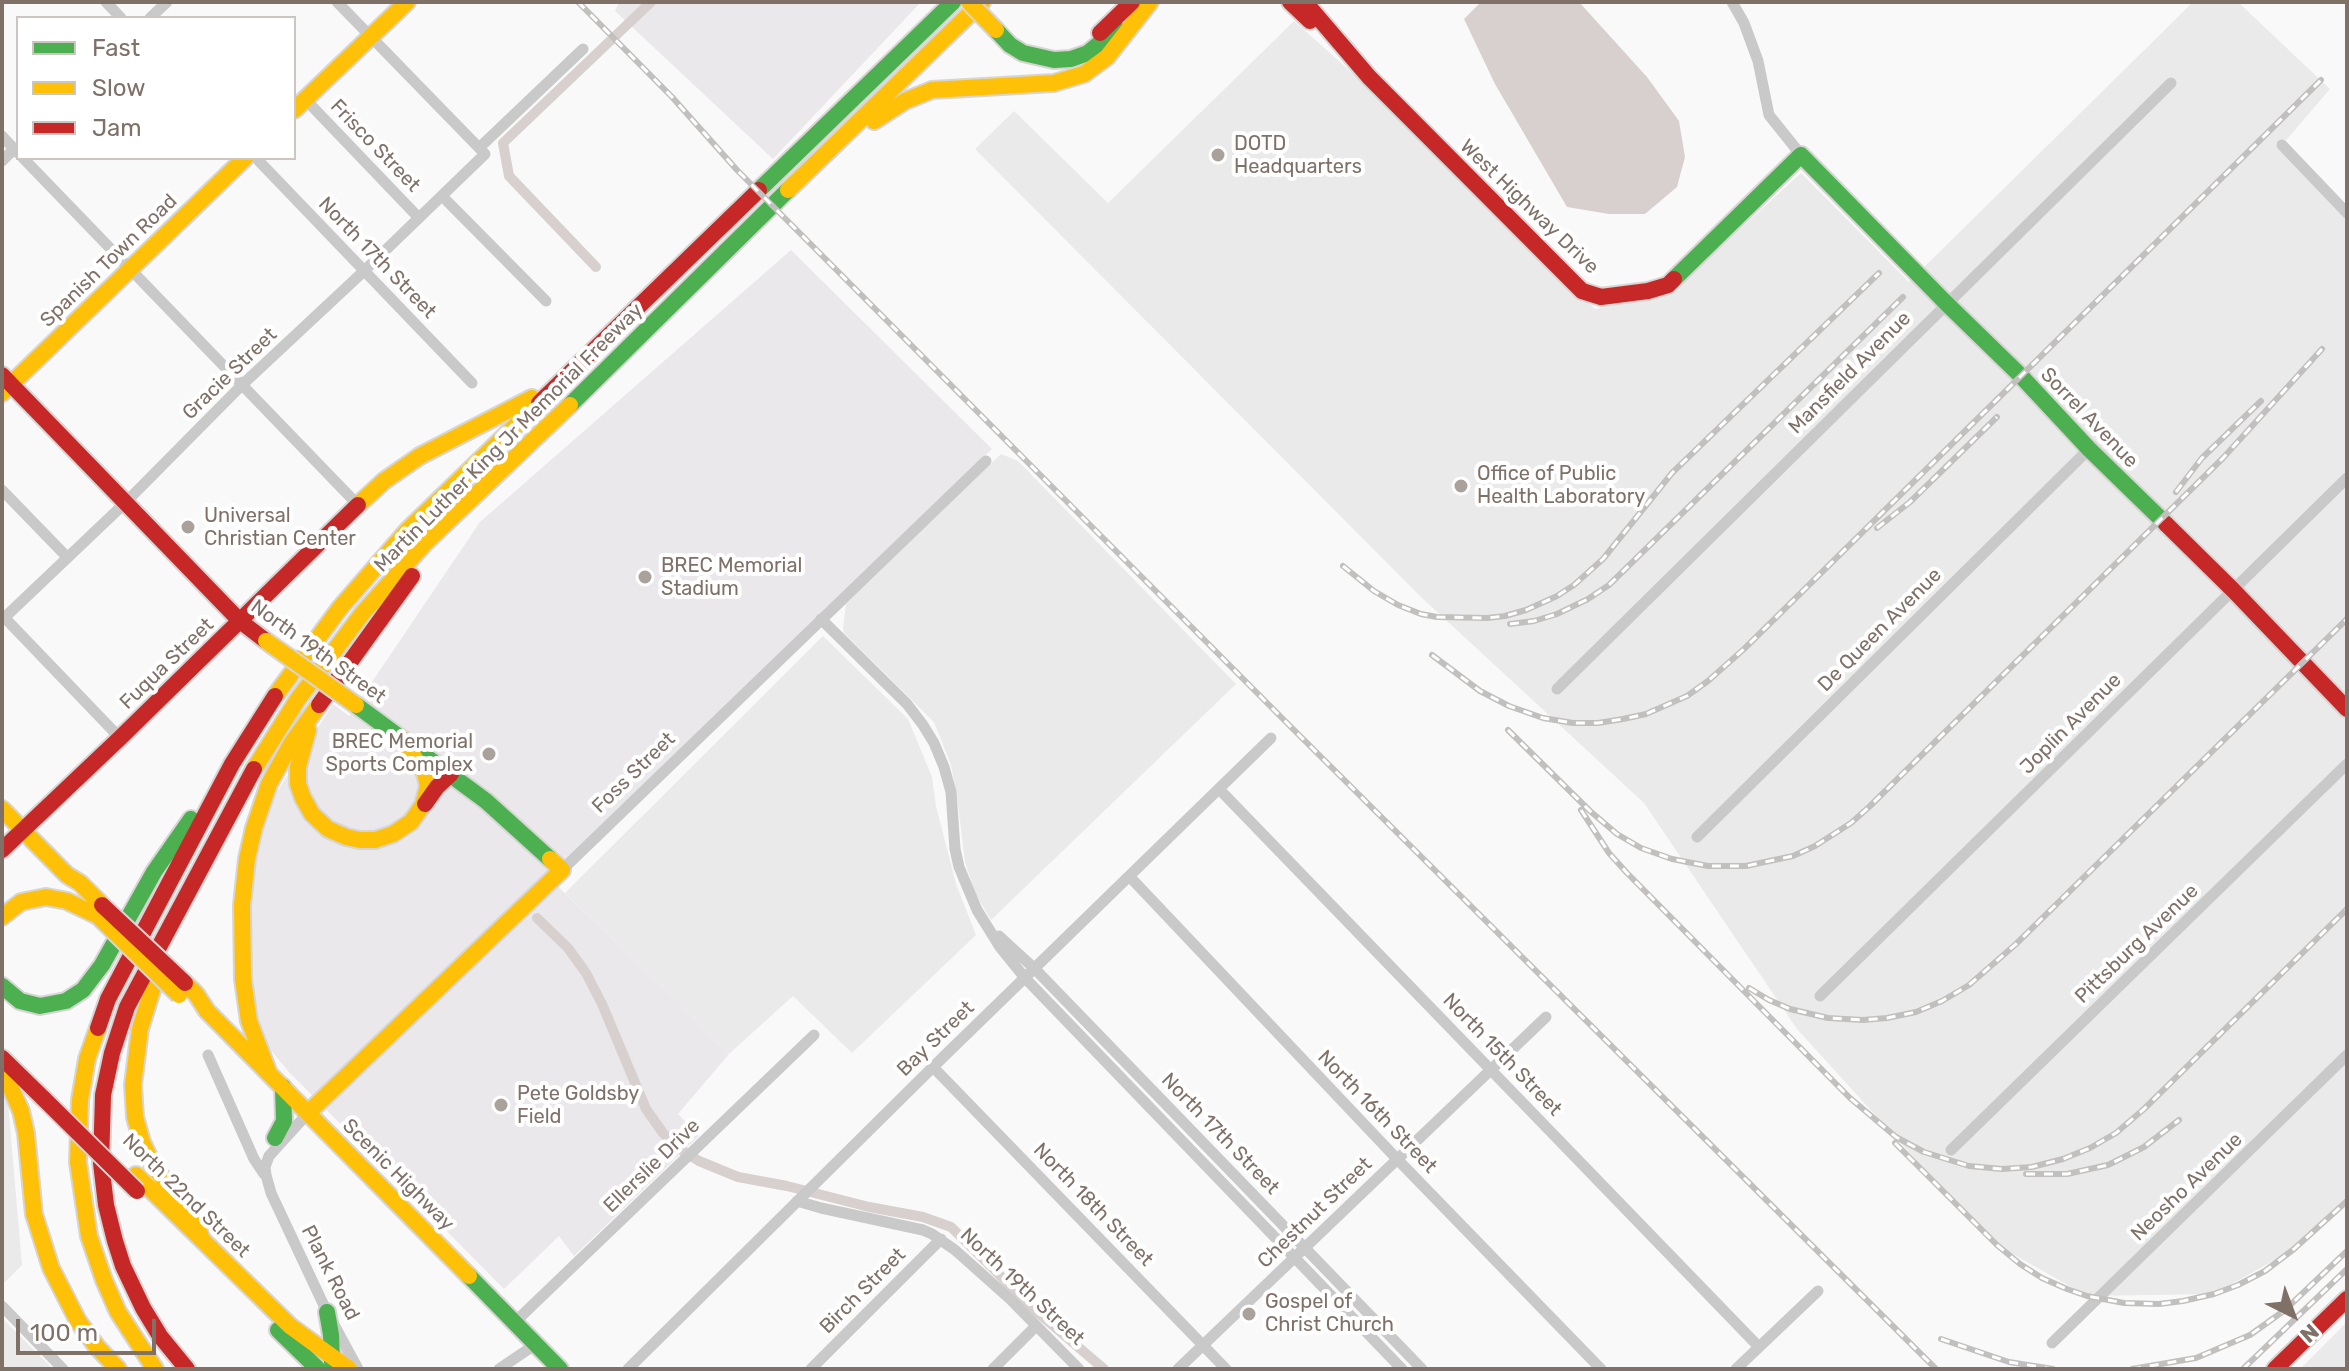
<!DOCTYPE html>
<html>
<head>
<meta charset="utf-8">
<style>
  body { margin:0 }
  #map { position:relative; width:2349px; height:1371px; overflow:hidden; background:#f9f9f9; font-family:Rubik,sans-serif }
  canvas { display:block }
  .frame { position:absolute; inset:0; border:4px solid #7f7168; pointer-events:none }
  .legend { position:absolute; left:16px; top:16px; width:280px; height:144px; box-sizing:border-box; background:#fff; border:2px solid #ccc6c3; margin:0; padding:10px 14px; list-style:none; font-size:24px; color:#7f7168 }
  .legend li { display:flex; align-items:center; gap:16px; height:40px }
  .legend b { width:40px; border:2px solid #ccc6c3 }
  .north { position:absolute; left:2253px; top:1275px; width:80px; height:80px; -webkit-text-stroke:6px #fff; paint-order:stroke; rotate:138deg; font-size:22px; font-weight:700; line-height:32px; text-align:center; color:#7f7168 }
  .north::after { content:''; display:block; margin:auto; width:28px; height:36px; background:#7f7168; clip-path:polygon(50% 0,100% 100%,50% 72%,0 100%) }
  .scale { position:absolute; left:16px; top:1319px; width:140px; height:36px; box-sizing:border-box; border:4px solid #7f7168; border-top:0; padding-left:10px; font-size:24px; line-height:28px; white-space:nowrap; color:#7f7168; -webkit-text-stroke:6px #fff; paint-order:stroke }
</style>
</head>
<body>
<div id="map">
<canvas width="2349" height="1371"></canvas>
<div class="frame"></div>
<ul class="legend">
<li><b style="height:10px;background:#4caf50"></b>Fast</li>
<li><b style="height:10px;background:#ffc107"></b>Slow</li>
<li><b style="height:10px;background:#c62828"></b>Jam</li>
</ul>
<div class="north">N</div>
<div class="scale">100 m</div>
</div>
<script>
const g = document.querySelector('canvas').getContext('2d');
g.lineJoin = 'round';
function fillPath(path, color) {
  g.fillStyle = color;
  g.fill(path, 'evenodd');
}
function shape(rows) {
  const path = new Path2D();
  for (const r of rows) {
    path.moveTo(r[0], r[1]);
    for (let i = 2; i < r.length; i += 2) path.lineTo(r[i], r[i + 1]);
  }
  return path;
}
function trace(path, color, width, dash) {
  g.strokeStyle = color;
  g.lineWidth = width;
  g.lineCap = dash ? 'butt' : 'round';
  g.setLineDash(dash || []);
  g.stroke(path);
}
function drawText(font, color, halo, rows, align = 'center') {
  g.font = font + ' Rubik,sans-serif';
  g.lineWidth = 8;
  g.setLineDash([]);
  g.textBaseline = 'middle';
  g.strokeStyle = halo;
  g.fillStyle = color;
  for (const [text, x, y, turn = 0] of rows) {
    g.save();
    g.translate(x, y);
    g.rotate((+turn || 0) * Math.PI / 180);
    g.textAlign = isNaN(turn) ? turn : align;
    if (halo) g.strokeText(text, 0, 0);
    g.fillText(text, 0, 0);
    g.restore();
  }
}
const built = shape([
  [2193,2,2238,2,2330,89,2282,145,2347,213,2347,1198,2294,1249,2214,1294,2087,1296,1997,1245,1958,1206,1797,1029,1644,803,1421,597,975,149,1014,111,1108,203,1294,21,1385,102,1595,309,1672,291,1801,173,1909,282],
  [1001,454,1018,461,1236,684,991,920,975,893,965,862,958,804,951,765,934,722,844,633,843,628,846,604],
  [823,636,908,719,932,777,936,806,956,884,976,935,852,1053,793,996,729,1054,659,983,565,893],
  [2,1085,7,1091,22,1265,2,1285],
  [2,1318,53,1369,2,1369],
  [2347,1322,2347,1369,2300,1369]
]);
const green = shape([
  [619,2,921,2,773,159,615,11],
  [791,250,992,449,548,877,659,983,729,1054,678,1114,699,1136,574,1256,559,1236,504,1289,290,1073,266,1045,254,1006,251,968,250,915,256,861,266,809,333,704,349,716,480,522]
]);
const water = shape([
  [1481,2,1579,2,1647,77,1679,121,1685,157,1677,187,1645,214,1609,214,1567,207,1495,84,1464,19]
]);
const canal = shape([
  [596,267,509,176,503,143,651,2],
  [537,918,568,948,586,973,602,1004,646,1109,663,1133,677,1147,699,1161,738,1177,787,1186,869,1207,923,1217,951,1227,1036,1311,1104,1369]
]);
const street = shape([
  [106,2,121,18],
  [1732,2,1744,23,1758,61,1769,115,1801,155],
  [150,18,167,2],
  [305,99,419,218],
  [2,136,18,153],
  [2282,145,2347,213],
  [479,148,583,49],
  [23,158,358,505],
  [256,158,472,383],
  [2,161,14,149],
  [442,196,546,301],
  [2,490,67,557],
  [2,615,120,738],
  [821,619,907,704,923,725,934,743,944,767,951,792,955,849,959,867,977,910,1000,947,1025,978,1402,1369],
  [2,620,125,503,242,385,364,271,485,154,337,2],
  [1557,689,2171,83],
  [1219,789,1759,1347],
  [1697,837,2089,449],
  [562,870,986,461],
  [1130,877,1397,1159,1601,1369],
  [999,936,1035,969,1422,1369],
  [1820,996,2347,478],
  [208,1055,254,1159,264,1174],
  [933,1067,1226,1369],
  [309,1112,269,1156,265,1167,266,1175,271,1193,327,1312,358,1369],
  [1951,1150,2347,764],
  [797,1201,821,1208,923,1230,932,1234,955,1250,1010,1299,1079,1369],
  [2,1306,63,1369],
  [515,1322,814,1035],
  [2052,1343,2347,1055],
  [499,1369,536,1344],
  [628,1369,933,1067,1271,738],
  [811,1369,941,1239],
  [993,1369,1036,1326],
  [1178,1369,1546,1017],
  [1736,1369,1818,1291]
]);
const fast = shape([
  [996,30,1010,45,1023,53,1054,60,1071,59,1088,53,1117,29],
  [759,190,953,2],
  [1674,279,1801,155,1946,303,2020,375,2089,449,2166,524],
  [570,405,788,190],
  [356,705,486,801,550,859],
  [2,986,20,1001,40,1006,66,1001,83,990,102,965,154,872,191,819],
  [275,1138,284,1121,283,1087],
  [469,1276,560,1369],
  [327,1312,331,1335,332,1362],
  [278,1330,318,1369]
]);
const slow = shape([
  [294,110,407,2],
  [874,121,905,101,932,90,1054,83,1084,74,1107,57,1150,2],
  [788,190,982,2],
  [2,393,245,158],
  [358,505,384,481,420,456,532,398],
  [275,696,340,608,407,531,539,403],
  [308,730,298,767,298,784,303,798,312,814,328,829,346,837,360,840,375,840,393,834,411,822,423,805,428,786,425,773,402,739],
  [254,769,298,699,362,614,425,543,570,405],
  [2,809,67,875,80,883,102,905],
  [2,917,21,902,46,897,67,901,98,916],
  [158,971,140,1029,133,1085,135,1117,142,1142,153,1165,198,1227,202,1240],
  [185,983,196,994,207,1011,469,1276],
  [98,1028,87,1059,80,1100,78,1162,89,1236,104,1280,118,1312,155,1369],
  [2,1068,21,1111,26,1133,34,1214,51,1268,78,1321,97,1347,118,1369],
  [268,1071,249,1021,243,979,242,905,247,859,254,828,269,784,291,744,319,705],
  [309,1112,562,870,550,859],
  [136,1175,290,1326,349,1369]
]);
const jam = shape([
  [1290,2,1310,21],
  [1305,2,1369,77,1582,291,1601,297,1648,291,1668,285,1674,279],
  [1100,33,1132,2],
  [2,375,240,621,266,641],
  [539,403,759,190],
  [2166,524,2233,590,2347,709],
  [319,705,412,576],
  [425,804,437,787,451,774],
  [2,850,120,738,358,505],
  [98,1028,108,999,232,764,275,696],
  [2,1058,44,1099],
  [187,1369,160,1336,143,1308,123,1266,115,1241,106,1205,101,1163,103,1095,112,1053,127,1007,254,769],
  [2275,1369,2347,1299]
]);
const rail = shape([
  [578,2,672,97,737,170,1290,726,1936,1369],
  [2176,492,2202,458,2261,401],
  [1877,528,1910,502,1997,417],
  [1343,566,1374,591,1398,605,1421,614,1437,617,1487,618,1505,616,1526,610,1557,596,1574,585,1603,559,1672,473,1879,273],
  [1510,624,1534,621,1557,614,1588,599,1609,585,1903,297],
  [1432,655,1480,691,1509,706,1543,718,1573,723,1598,723,1623,719,1646,714,1687,696,1708,681,1744,649,2321,80],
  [1508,730,1590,811,1617,834,1641,848,1672,859,1708,866,1746,866,1793,856,1815,846,1851,823,1869,807,2223,458,2322,349],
  [1581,810,1609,853,1627,873,1850,1098,1896,1137,1924,1152,1969,1166,2002,1169,2032,1167,2063,1159,2090,1148,2116,1133,2144,1109,2347,909],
  [1749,988,1769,1000,1790,1009,1828,1018,1863,1020,1887,1018,1916,1012,1942,1001,1969,985,2016,944,2347,619],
  [1895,1143,1997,1245,2020,1264,2042,1278,2067,1289,2087,1296,2124,1303,2159,1304,2183,1301,2214,1294,2238,1285,2265,1271,2294,1249,2347,1201],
  [2026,1174,2067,1174,2108,1165,2144,1147,2179,1120],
  [1941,1339,2009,1362,2053,1369],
  [2132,1369,2196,1358,2250,1335,2285,1310,2347,1251],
  [2243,1369,2347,1269]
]);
const slowBridge = shape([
  [969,2,996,30],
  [266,641,356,705],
  [98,916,179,995]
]);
const jamBridge = shape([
  [102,905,185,983],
  [44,1099,137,1191]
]);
const markers = [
  [1218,155,8,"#aaa19b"],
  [1461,486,8,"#aaa19b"],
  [188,527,8,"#aaa19b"],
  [645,577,8,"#aaa19b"],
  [489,754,8,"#aaa19b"],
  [501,1105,8,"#aaa19b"],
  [1249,1314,8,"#aaa19b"]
];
const poiNames = [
  ["DOTD",1234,144],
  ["Headquarters",1234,167],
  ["Office of Public",1477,474],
  ["Health Laboratory",1477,497],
  ["Universal",204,516],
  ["Christian Center",204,539],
  ["BREC Memorial",661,566],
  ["Stadium",661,589],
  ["BREC Memorial",473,742,"right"],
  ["Sports Complex",473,765,"right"],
  ["Pete Goldsby",517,1094],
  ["Field",517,1117],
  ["Gospel of",1265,1302],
  ["Christ Church",1265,1325]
];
const streetNames = [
  ["Frisco Street",375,146,46],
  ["West Highway Drive",1529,207,44],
  ["North 17th Street",377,258,46],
  ["Spanish Town Road",109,261,-44],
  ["Mansfield Avenue",1850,373,-45],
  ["Gracie Street",230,374,-44],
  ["Sorrel Avenue",2089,418,46],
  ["Martin Luther King Jr Memorial Freeway",509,438,-45],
  ["De Queen Avenue",1880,630,-45],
  ["North 19th Street",318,652,36],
  ["Fuqua Street",167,664,-44],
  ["Joplin Avenue",2071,724,-45],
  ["Foss Street",634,773,-44],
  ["Pittsburg Avenue",2137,944,-44],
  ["Bay Street",936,1039,-44],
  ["North 15th Street",1502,1055,46],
  ["North 16th Street",1377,1112,46],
  ["North 17th Street",1220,1134,46],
  ["Ellerslie Drive",652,1166,-44],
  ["Scenic Highway",398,1175,45],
  ["Neosho Avenue",2187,1187,-44],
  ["North 22nd Street",186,1196,44],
  ["North 18th Street",1093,1205,46],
  ["Chestnut Street",1315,1213,-44],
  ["Plank Road",330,1273,63],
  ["North 19th Street",1022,1287,43],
  ["Birch Street",863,1291,-45]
];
fillPath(built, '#ebeaeb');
fillPath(green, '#eae8eb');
fillPath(water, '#d7d0ce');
trace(canal, '#d7d0ce', 10);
trace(fast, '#d6d5d4', 20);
trace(slow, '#d6d5d4', 20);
trace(jam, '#d6d5d4', 20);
trace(street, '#cac9c9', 11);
trace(fast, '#4caf50', 16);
trace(slow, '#ffc107', 16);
trace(jam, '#c62828', 16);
trace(rail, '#c2c0be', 6);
trace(rail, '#fff', 3, [9]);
trace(slowBridge, '#d6d5d4', 20, []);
trace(jamBridge, '#d6d5d4', 20, []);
trace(slowBridge, '#ffc107', 16);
trace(jamBridge, '#c62828', 16);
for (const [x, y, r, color] of markers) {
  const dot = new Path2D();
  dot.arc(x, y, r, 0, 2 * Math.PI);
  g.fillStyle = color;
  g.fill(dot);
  trace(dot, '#fff', 3);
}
drawText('20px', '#7f7168', '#fff', poiNames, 'left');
drawText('20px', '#7f7168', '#fff', streetNames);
</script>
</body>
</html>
